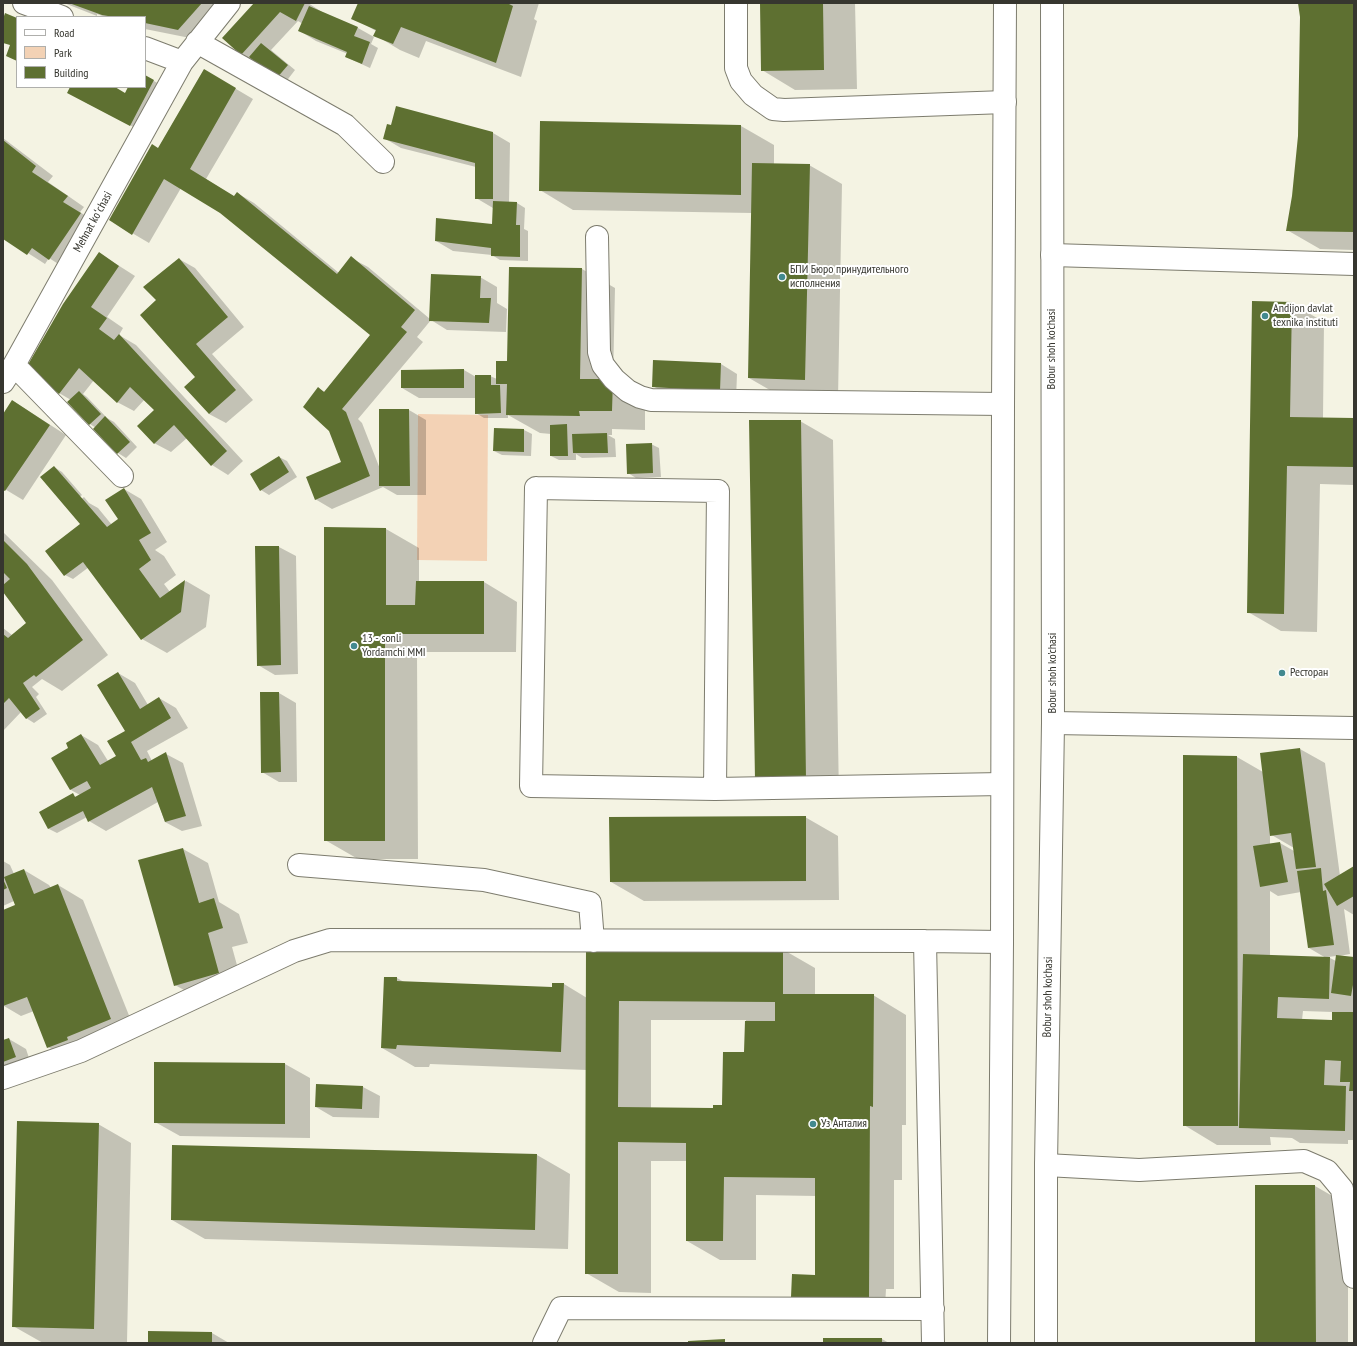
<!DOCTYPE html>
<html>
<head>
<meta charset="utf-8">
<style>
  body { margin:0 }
  #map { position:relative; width:1357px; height:1346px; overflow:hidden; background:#f4f3e3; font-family:"PT Sans Narrow",sans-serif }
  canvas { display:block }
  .frame { position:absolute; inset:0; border:4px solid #36362f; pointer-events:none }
  .legend { position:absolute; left:16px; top:16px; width:130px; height:72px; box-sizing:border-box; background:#fff; border:1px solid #afafac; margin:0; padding:5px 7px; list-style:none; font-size:12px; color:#36362f }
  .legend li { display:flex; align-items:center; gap:8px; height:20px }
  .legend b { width:20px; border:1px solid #afafac }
</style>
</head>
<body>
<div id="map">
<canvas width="1357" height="1346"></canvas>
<div class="frame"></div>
<ul class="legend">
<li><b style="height:5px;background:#fff"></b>Road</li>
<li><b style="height:11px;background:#f3d2b5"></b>Park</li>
<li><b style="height:11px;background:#5e7031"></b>Building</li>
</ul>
</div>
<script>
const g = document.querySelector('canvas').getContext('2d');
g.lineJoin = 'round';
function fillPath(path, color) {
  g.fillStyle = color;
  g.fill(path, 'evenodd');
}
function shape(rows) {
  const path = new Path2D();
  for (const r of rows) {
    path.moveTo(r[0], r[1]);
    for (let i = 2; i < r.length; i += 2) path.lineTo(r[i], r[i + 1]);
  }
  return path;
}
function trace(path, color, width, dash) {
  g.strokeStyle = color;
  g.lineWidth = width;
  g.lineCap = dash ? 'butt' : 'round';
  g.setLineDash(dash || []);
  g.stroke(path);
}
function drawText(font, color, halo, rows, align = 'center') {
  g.font = font + ' "PT Sans Narrow",sans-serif';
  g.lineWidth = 4;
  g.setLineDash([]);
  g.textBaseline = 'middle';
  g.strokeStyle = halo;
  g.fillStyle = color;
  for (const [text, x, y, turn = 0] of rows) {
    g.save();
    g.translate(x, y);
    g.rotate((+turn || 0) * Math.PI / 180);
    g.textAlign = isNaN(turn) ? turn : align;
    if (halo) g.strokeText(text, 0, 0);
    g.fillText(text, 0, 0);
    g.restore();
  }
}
const green = shape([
  [418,414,488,415,487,561,417,560]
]);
const shadow = shape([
  [64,3,227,3,195,39,145,29,145,17,105,17,97,14,97,16],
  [255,3,308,3,322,12,322,13,358,28,374,37,371,44,378,48,370,68,346,57,348,54,316,41,300,31,303,24,298,21,271,50,295,70,285,83,258,64,241,55],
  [359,3,539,3,534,19,537,21,521,77,426,41,419,58,400,50,375,35,376,31,353,18],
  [761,3,855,3,857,89,795,90,762,70],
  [1299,3,1354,3,1354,250,1320,249,1287,230,1293,196,1299,137,1301,17],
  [204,70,253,99,206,179,234,197,237,193,254,203,339,273,351,258,368,267,430,319,480,277,497,287,497,303,507,309,506,332,447,330,431,320,417,337,423,342,358,419,362,423,380,469,380,410,409,410,426,420,426,495,397,495,383,487,332,509,315,499,342,462,319,389,325,392,372,335,220,212,181,188,149,243,110,220,158,149],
  [145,76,170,90,147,134,85,102,72,87,113,87,125,94,129,87,145,87],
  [741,126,774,145,774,164,809,165,842,184,838,398,782,397,749,378,752,213,573,210,540,190],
  [493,133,510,143,509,203,517,203,525,208,524,229,528,231,528,261,500,260,492,255,453,251,436,241,493,226,493,208,476,198,476,167,401,148,384,138],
  [3,138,53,176,48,182,84,207,80,212,97,224,66,269,49,258,45,264,3,237],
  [99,253,135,276,107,317,123,328,119,335,136,345,243,461,228,475,212,465,187,438,171,452,154,443,156,410,145,399,134,411,117,402,94,380,83,394,87,397,107,418,114,422,137,447,126,458,118,453,94,429,96,428,90,424,71,400,59,393],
  [179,259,195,268,244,327,212,354,253,400,226,423,209,414,196,377,157,300],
  [582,269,615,288,613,381,645,399,645,430,612,429,612,435,608,435,615,439,616,457,582,458,576,454,576,460,559,460,551,456,551,434,540,433,508,415,508,418,484,418,476,413,476,398,419,398,402,388,464,370,476,377,490,376,497,379,508,362],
  [1291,303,1324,322,1323,418,1354,419,1354,485,1320,484,1317,632,1281,631,1248,612],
  [721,364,737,374,736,400,669,396,653,386],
  [13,401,66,435,23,500,3,488,3,416],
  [800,421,833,440,839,798,789,798],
  [524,430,532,434,531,456,502,455,494,451],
  [651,444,659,448,661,477,636,478,628,473],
  [279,457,287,461,297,477,269,495,261,490],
  [54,467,62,472,82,495,68,506],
  [124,489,141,499,167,542,155,550,164,556,176,575,164,584,170,592,186,581,210,595,206,627,167,653,142,639,89,567,73,579,65,575,82,524,69,509,84,497,89,503,98,508,112,525,120,520],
  [386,529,419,548,419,582,484,582,517,602,516,652,417,652,418,859,358,859,325,840],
  [3,532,52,580,108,655,62,691,42,679,32,687,39,694,36,697,47,714,34,723,26,718,21,712,3,731,3,628,12,635,27,623,3,590],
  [279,547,296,556,298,674,275,675,258,665],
  [118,673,135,683,148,705,159,698,176,708,188,728,147,751,152,761,166,754,183,763,202,826,182,831,165,822,158,802,106,831,89,821,87,817,57,833,49,829,40,812,73,795,76,797,80,795,71,790,53,758,70,749,81,735,98,745,108,761,117,756,126,731],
  [261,693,279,693,296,703,297,782,279,782,262,772],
  [1300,749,1325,763,1340,876,1354,867,1354,915,1344,909,1350,954,1339,956,1354,958,1354,1140,1348,1140,1348,1144,1300,1143,1292,1138,1270,1137,1271,1145,1217,1145,1184,1125,1184,756,1237,757,1263,772],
  [1270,834,1294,848,1294,851,1280,843,1270,844],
  [1270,891,1278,896,1301,892,1309,948,1326,958,1270,956],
  [1336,956,1336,961,1328,957],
  [1303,1011,1333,1012,1333,1021,1302,1020],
  [805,817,838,836,839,900,644,901,611,882],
  [183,849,208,863,219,902,239,914,248,943,232,947,243,987,200,999,175,985],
  [3,861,10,865,14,874,24,870,49,885,51,888,58,885,83,900,136,1033,65,1057,48,1047,34,1011,21,1016,4,1006,3,1003,3,911,16,906,14,901,3,906],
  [782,949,815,968,815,995,873,995,906,1015,906,1125,902,1125,902,1180,894,1180,894,1289,886,1289,885,1307,809,1306,792,1297,819,1276,816,1196,756,1195,756,1260,720,1260,687,1241,687,1161,651,1161,651,1293,619,1292,586,1273,587,1070,430,1064,429,1067,415,1067,382,1048,397,978,404,982,553,988,564,984,587,998],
  [651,1020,746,1020,745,1053,723,1106,714,1109,651,1109],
  [9,1039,26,1049,32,1067,3,1077,3,1041],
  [155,1063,285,1064,310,1078,310,1138,180,1136,155,1122],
  [363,1087,380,1096,379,1118,333,1117,316,1107],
  [98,1124,131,1143,127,1343,43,1343,13,1326],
  [537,1155,570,1174,568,1249,205,1239,172,1220],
  [1315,1186,1348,1205,1348,1343,1256,1343],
  [149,1332,212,1333,229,1343,149,1343],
  [882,1339,889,1343,824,1343]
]);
const building = shape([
  [69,3,202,3,178,30,145,23,145,17,114,17,102,15],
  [254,3,305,3,296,21,280,12,241,55,222,38],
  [358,3,510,3,509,4,513,6,496,63,401,27,393,44,373,36,376,30,351,19],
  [760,3,823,3,824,70,761,71],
  [1298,3,1354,3,1354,232,1286,231,1292,196,1298,136,1300,17],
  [309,6,358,27,354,36,370,42,362,64,345,57,347,52,298,31],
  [5,13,17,18,17,61,6,56,10,45,3,43,3,19],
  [261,43,288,65,276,79,249,57],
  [204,69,236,88,190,169,234,196,237,192,337,274,351,256,415,310,401,327,407,332,342,409,346,412,370,476,315,500,306,477,341,462,329,431,303,407,318,387,324,392,370,335,220,213,164,179,132,235,109,220,152,144,158,148],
  [145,75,154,80,130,126,67,93,70,87,115,87,125,93,128,87,145,87],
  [396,106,493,132,493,199,475,199,475,163,383,139,387,124,391,125],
  [540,121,741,125,741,195,539,191],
  [3,140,36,166,32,172,68,196,63,202,81,213,49,260,32,248,27,255,3,239],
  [752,163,810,164,805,380,748,378],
  [493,201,517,202,516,225,520,225,520,257,491,256,491,248,435,241,436,218,492,224],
  [99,252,119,266,91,307,107,318,99,329,114,340,119,334,227,451,211,466,174,425,154,444,137,426,154,410,130,387,117,403,79,368,59,394,26,368,63,304],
  [179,258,228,317,196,344,236,390,209,414,184,387,195,377,140,315,156,300,143,287],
  [509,267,582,268,580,379,613,379,612,411,579,411,580,416,506,415,507,384,496,384,496,361,507,361],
  [431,274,481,276,480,298,491,298,489,323,429,321],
  [1252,301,1292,302,1290,417,1354,418,1354,467,1287,466,1284,614,1247,613],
  [653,360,721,363,720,391,652,387],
  [464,369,464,388,401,388,401,370],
  [475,375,491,375,491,385,500,385,501,413,475,414],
  [79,391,101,414,89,425,67,402],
  [12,400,50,425,5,491,3,490,3,414],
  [379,409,409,409,410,486,379,486],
  [105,416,130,442,117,454,93,429],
  [749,420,801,420,806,779,755,780],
  [567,424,568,456,550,456,550,425],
  [494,428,524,429,524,452,493,451],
  [607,433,608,453,573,453,572,434],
  [652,443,653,473,627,474,626,444],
  [279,456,289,472,260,491,250,474],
  [54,466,107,527,118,519,105,500,124,488,151,533,139,540,151,560,139,569,160,598,185,580,181,612,141,640,83,562,64,576,45,551,80,524,40,477],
  [324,527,386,528,386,605,415,605,416,581,484,581,484,634,385,634,385,841,324,841],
  [3,540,27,564,83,640,36,677,34,675,23,683,40,709,26,719,9,698,3,704,3,634,8,638,26,623,3,592,3,585,10,579,3,572],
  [255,546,279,546,281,665,257,666],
  [118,672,140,709,159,697,171,718,131,742,141,760,146,758,148,762,166,752,186,816,165,822,152,787,88,822,83,811,48,829,39,812,73,793,75,797,91,788,87,781,70,790,51,758,68,748,66,743,81,734,100,765,116,756,107,741,125,731,97,685],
  [260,692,279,692,281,772,261,773],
  [1300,748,1316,867,1296,869,1291,833,1270,836,1260,753],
  [1183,755,1237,756,1238,1126,1183,1126],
  [806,816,806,881,610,882,609,817],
  [1280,842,1288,882,1260,887,1253,846],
  [183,848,199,903,214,898,223,928,208,933,219,973,174,986,138,860],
  [1354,866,1354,896,1337,906,1324,884],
  [1321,868,1323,891,1326,890,1334,945,1308,948,1297,871],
  [24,869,34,894,58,884,111,1019,67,1037,68,1040,47,1048,27,997,3,1006,3,910,15,905,4,877],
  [3,879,7,888,3,890],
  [586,946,783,948,783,994,874,994,873,1107,870,1106,869,1298,791,1297,792,1274,815,1275,815,1178,724,1177,723,1241,686,1241,686,1143,618,1142,618,1274,585,1274],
  [619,1001,775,1002,775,1021,745,1021,744,1052,723,1052,722,1105,713,1105,713,1108,618,1107],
  [1243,954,1330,957,1329,999,1278,997,1277,1018,1332,1020,1332,1012,1354,1012,1354,1091,1349,1091,1350,1082,1340,1082,1341,1061,1325,1060,1324,1085,1346,1086,1345,1131,1239,1128],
  [1336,955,1354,957,1354,985,1353,985,1351,996,1331,993],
  [384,977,397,977,397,981,552,987,552,983,564,983,561,1052,397,1045,396,1049,381,1048],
  [9,1038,16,1057,3,1062,3,1040],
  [154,1062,285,1063,285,1124,154,1123],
  [316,1084,363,1086,362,1109,315,1107],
  [17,1121,99,1123,94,1329,12,1327],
  [172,1145,537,1154,535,1230,171,1220],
  [1255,1185,1315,1185,1316,1343,1255,1343],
  [148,1331,212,1332,212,1343,148,1343],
  [823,1338,882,1338,882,1343,823,1343],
  [725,1339,725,1343,688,1343,688,1341]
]);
const minor = shape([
  [24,3,62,17],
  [736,3,736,68,741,81,753,95,773,109,784,110,1005,102],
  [197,42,345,125,383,162],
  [145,48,182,62,229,3],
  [597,237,599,352,603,365,614,379,628,391,640,397,651,400,1003,404],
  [1052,255,1354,264],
  [14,365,122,476],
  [3,382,14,365,182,62],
  [536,488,718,491,715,789,531,786,536,488],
  [1053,723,1354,728],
  [715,789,1002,784],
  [299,865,484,880,590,903,593,941],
  [925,941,933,1343],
  [3,1078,81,1051,294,951,330,940,925,941,1002,942],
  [1046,1165,1139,1170,1304,1161,1327,1171,1342,1189,1354,1277],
  [544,1343,561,1308,933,1309]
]);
const major = shape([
  [999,1343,1002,942,1003,404,1005,3],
  [1046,1343,1046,1165,1053,723,1052,3]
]);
const markers = [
  [782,277,4,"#42898f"],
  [1265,316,4,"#42898f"],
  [354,646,4,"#42898f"],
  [1282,673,4,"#42898f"],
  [813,1124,4,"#42898f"]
];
const streetNames = [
  ["Mehnat koʻchasi",93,222,-61],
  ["Bobur shoh ko'chasi",1052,349,-90],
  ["Bobur shoh ko'chasi",1053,673,-90],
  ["Bobur shoh ko'chasi",1048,997,-89]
];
const poiNames = [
  ["БПИ Бюро принудительного",790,270],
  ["исполнения",790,284],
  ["Andijon davlat",1273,309],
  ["texnika instituti",1273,323],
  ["13 - sonli",362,639],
  ["Yordamchi MMI",362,653],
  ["Ресторан",1290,673],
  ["Уз Анталия",821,1124]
];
fillPath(green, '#f3d2b5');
fillPath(shadow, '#0003');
fillPath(building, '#5e7031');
trace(minor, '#7d7c6e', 24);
trace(major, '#7d7c6e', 24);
trace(minor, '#fff', 22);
trace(major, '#fff', 22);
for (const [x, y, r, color] of markers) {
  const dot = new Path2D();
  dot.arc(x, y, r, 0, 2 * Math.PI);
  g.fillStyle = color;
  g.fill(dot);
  trace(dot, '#fff', 1.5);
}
drawText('12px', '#36362f', '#fff', streetNames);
drawText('12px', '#36362f', '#fff', poiNames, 'left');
</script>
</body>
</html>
